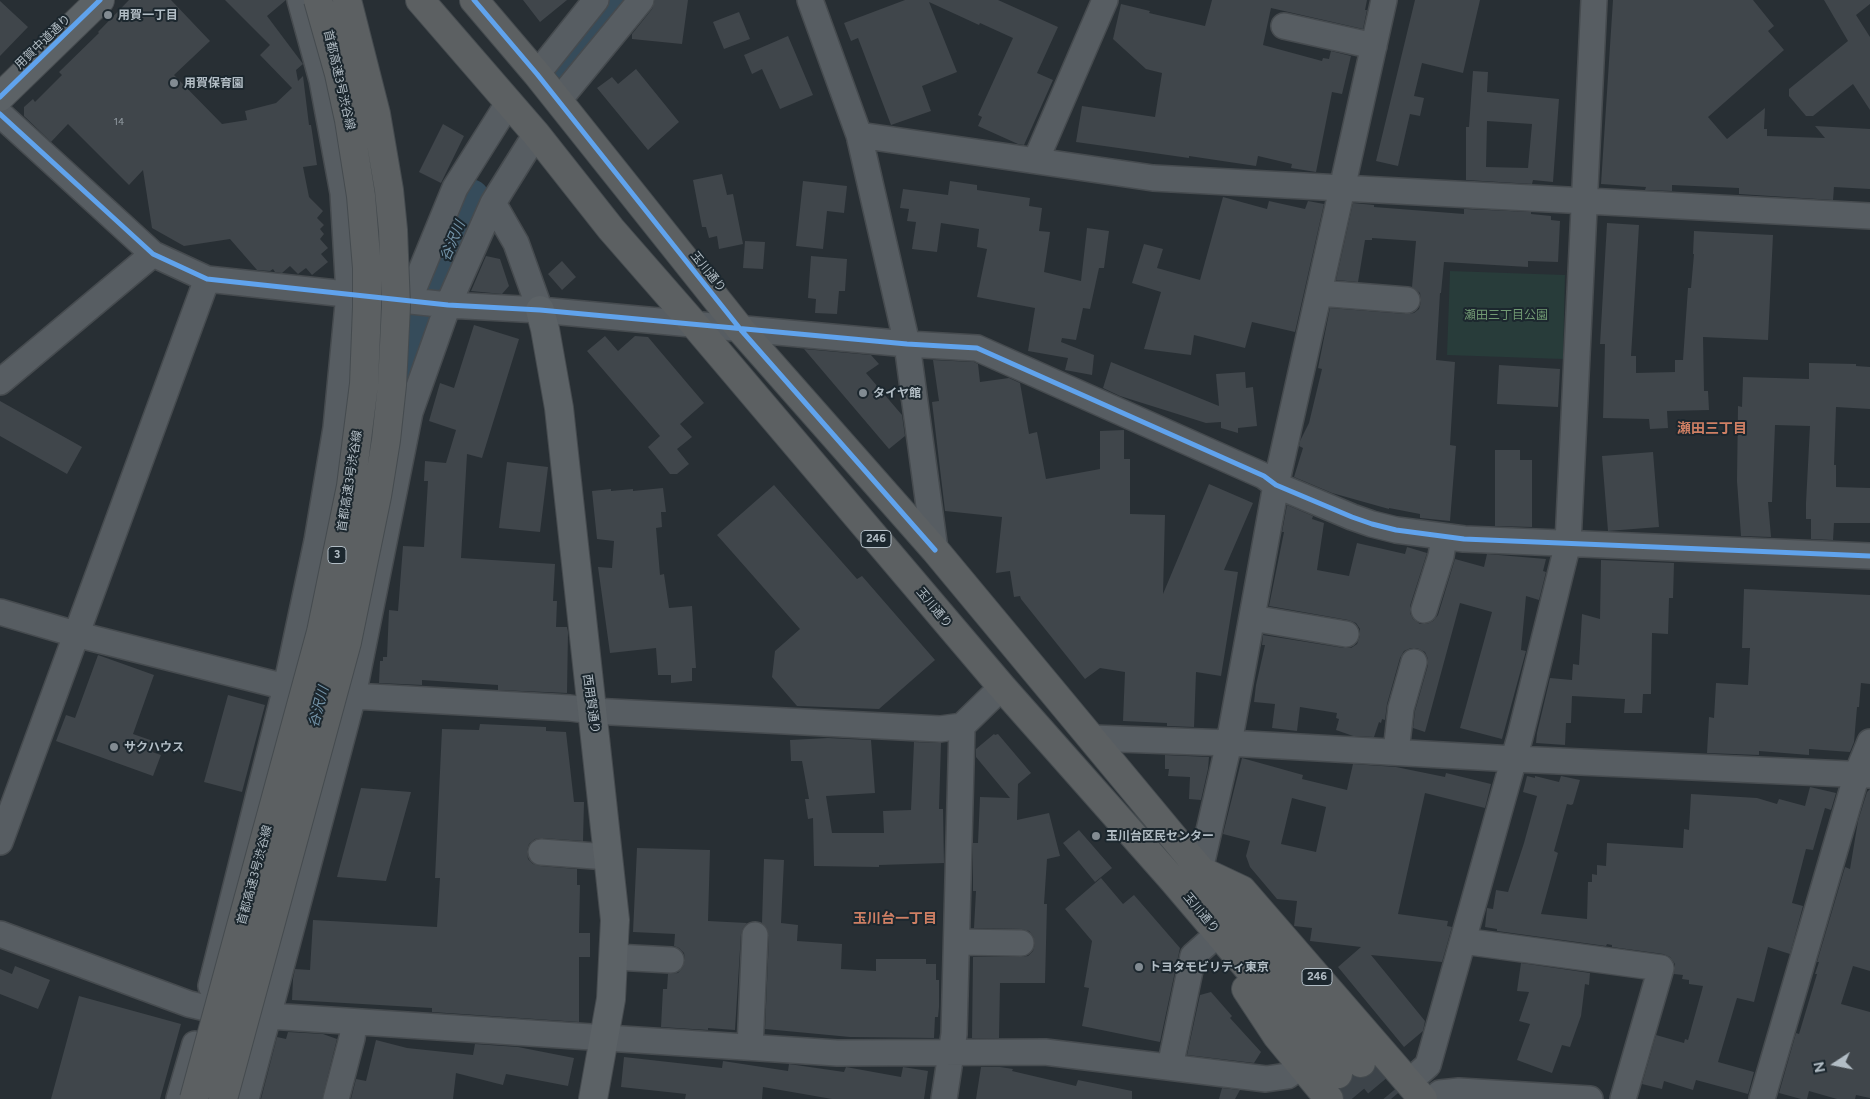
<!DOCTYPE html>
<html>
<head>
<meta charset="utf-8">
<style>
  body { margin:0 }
  #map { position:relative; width:1870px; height:1099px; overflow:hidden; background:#282f34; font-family:Figtree,sans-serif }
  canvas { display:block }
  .north { position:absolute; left:1810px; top:1039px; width:50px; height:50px; -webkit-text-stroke:4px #1c272e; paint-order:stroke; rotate:259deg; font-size:14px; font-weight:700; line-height:20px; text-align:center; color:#b2bdc5 }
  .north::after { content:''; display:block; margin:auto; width:18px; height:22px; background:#b2bdc5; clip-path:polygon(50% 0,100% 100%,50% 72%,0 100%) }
</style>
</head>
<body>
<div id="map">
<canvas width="1870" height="1099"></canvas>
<div class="north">N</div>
</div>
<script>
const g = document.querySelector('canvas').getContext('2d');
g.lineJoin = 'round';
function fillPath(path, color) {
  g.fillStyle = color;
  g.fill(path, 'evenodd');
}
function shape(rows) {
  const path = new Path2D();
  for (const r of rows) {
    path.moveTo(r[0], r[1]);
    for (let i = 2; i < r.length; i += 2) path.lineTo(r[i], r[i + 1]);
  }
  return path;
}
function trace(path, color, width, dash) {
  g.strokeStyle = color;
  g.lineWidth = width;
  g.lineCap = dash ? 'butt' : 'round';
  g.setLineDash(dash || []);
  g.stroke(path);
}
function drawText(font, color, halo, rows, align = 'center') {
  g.font = font + ' Figtree,"Noto Sans JP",sans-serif';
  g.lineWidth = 4;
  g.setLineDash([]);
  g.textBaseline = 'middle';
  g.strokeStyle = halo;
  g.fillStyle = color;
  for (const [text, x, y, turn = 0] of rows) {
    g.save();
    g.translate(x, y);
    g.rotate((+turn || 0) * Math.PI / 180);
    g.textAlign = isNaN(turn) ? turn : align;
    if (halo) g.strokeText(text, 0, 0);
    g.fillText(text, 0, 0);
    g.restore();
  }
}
const green = shape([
  [1450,271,1565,275,1563,359,1447,355]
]);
const river = shape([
  [564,68,619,0],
  [435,284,470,199],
  [387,405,423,314]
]);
const building = shape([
  [129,0,171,0,210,41,174,75,222,124,247,120,245,111,276,103,292,88,260,55,270,45,225,0,286,0,267,16,303,64,296,70,298,81,303,76,309,125,311,125,317,165,303,167,309,197,323,211,317,218,324,225,320,229,324,234,320,239,328,248,321,254,328,262,312,275,306,268,298,274,290,266,282,273,275,272,273,269,270,271,257,270,230,239,184,246,152,228,143,170,129,185,68,124,51,142,24,116,24,107,33,99,35,102,62,75,59,72,99,33,98,32],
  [523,0,567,0,540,22],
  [655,0,688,0,682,44,632,39,632,34,652,9],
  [905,0,998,0,1058,27,1037,73,1053,80,1024,145,1018,144,978,126,982,117,978,115,1013,38,980,23,979,25,929,2,957,72,922,86,931,111,891,125,858,38,851,41,844,23],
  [1212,0,1367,0,1365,10,1367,10,1363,29,1271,8,1263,45,1322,61,1323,58,1329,59,1331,51,1351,56,1342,94,1332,92,1316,172,1291,168,1292,164,1258,156,1256,166,1189,156,1189,158,1076,142,1082,106,1155,117,1162,73,1146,69,1113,39,1121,4,1150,11,1149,13,1205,26],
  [1415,0,1480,0,1463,73,1422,63,1414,96,1424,98,1420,116,1410,114,1398,166,1376,161],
  [1613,0,1753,0,1774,26,1768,31,1784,50,1708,117,1727,139,1765,108,1764,129,1767,129,1767,136,1825,138,1815,126,1870,129,1870,189,1834,187,1833,200,1739,194,1739,188,1672,185,1672,191,1645,190,1646,187,1601,184],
  [1824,0,1870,0,1870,4,1856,15,1870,37,1870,110,1853,84,1813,116,1806,116,1789,96,1789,89,1848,41],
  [0,1,28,27,0,56],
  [739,12,750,39,724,49,713,22],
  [788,36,813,95,780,109,762,69,752,74,744,55],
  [636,69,679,122,648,150,597,88,612,77,618,84],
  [1473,71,1488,72,1487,92,1559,99,1553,182,1533,180,1532,184,1466,180,1466,127,1469,127],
  [1487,121,1532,124,1528,168,1486,167],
  [443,124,464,136,441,183,419,172],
  [722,174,727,195,733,194,743,244,719,249,717,236,709,238,706,227,702,227,693,180],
  [803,181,847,186,844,213,827,211,823,249,796,246],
  [950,181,977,185,977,190,1030,198,1029,206,1042,208,1039,231,1050,232,1044,272,1081,281,1087,228,1109,231,1104,268,1099,268,1090,309,1083,308,1076,340,1062,338,1061,342,1094,355,1092,375,1065,370,1068,358,1028,351,1035,308,977,297,987,249,977,247,979,229,941,223,937,252,912,249,916,222,907,221,909,209,900,208,903,189,948,195],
  [1223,197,1267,209,1269,201,1305,209,1308,201,1324,204,1295,332,1252,322,1245,348,1194,335,1191,355,1144,349,1161,292,1132,283,1144,244,1163,249,1157,268,1200,280],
  [1353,203,1374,205,1374,207,1464,214,1464,209,1466,209,1531,212,1531,214,1551,216,1551,220,1560,221,1558,262,1528,261,1528,267,1444,262,1441,293,1440,293,1436,360,1455,362,1450,445,1456,446,1450,521,1420,518,1420,514,1389,508,1389,509,1332,493,1294,477,1303,448,1299,446,1300,441,1309,423,1322,369,1318,368,1330,308,1406,314,1414,313,1419,309,1421,302,1420,293,1412,287,1416,241,1372,238,1372,240,1365,240,1358,282,1336,280],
  [1607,223,1639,225,1631,356,1636,356,1636,373,1675,372,1675,360,1683,360,1688,288,1691,288,1694,254,1693,254,1694,231,1773,235,1768,340,1703,337,1704,391,1708,391,1709,410,1667,411,1668,428,1650,429,1649,419,1603,418,1605,344,1600,344],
  [745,241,765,242,763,269,743,268],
  [486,256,500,259,509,286,502,294,471,291],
  [811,256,847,259,845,291,839,291,837,314,815,313,816,299,808,298],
  [562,261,576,277,562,290,548,274],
  [474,325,519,339,482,458,467,454,461,558,555,564,553,601,557,601,556,627,567,627,568,632,567,693,498,690,498,685,422,680,422,685,379,683,380,661,383,661,383,657,387,657,389,610,398,611,403,546,424,547,428,481,424,481,425,461,446,463,456,430,429,421,440,383,454,388],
  [605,336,618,351,635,336,648,337,704,403,680,424,692,437,677,449,689,464,677,474,670,474,648,447,660,436,587,351],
  [804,349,871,355,879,364,866,373,902,415,905,436,889,449],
  [933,360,974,362,978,364,980,382,1009,378,1020,383,1029,434,1037,432,1046,479,1100,469,1100,431,1124,430,1124,459,1130,459,1130,514,1165,515,1163,594,1209,484,1253,503,1224,570,1238,572,1221,676,1196,672,1194,727,1167,726,1167,723,1123,721,1125,672,1100,668,1085,679,1021,599,1020,596,1014,597,1010,571,996,573,1002,517,945,511,932,402,939,401],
  [1111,362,1219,406,1216,374,1245,372,1246,388,1253,387,1257,426,1238,428,1238,433,1221,428,1221,422,1206,423,1120,396,1103,388],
  [1809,363,1856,364,1856,366,1870,367,1870,409,1836,407,1834,465,1836,465,1836,487,1870,488,1870,523,1834,523,1833,540,1811,539,1811,519,1806,519,1806,503,1810,426,1775,425,1772,502,1768,502,1771,537,1741,536,1737,481,1738,406,1742,407,1743,377,1809,379],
  [1499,365,1560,369,1558,407,1497,404],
  [0,401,82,447,67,474,0,436],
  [1495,450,1520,450,1520,460,1532,460,1532,527,1495,526],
  [1653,452,1659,527,1608,531,1602,456],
  [507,462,548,467,540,532,499,528],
  [774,485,857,579,862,576,935,660,879,709,797,706,772,677,775,651,800,629,717,535],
  [663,488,666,512,661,512,662,527,656,528,660,575,664,574,669,608,692,606,696,668,692,668,692,681,671,683,671,675,658,675,656,648,610,653,598,567,612,568,614,541,597,539,592,491,611,489,611,491,633,489,633,491],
  [1287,505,1313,516,1312,519,1324,523,1317,570,1349,576,1357,543,1405,554,1407,547,1427,553,1410,606,1410,613,1413,619,1420,624,1427,624,1433,621,1438,615,1455,559,1484,567,1487,554,1546,559,1543,571,1546,572,1539,600,1526,596,1521,650,1526,651,1502,739,1460,728,1492,612,1460,603,1425,732,1413,728,1415,711,1428,665,1428,659,1425,652,1417,648,1411,648,1404,651,1400,658,1387,704,1385,720,1382,719,1381,723,1379,722,1374,737,1353,736,1336,730,1339,719,1336,718,1337,713,1300,707,1297,731,1272,728,1275,704,1254,702,1256,685,1265,645,1262,645,1263,635,1344,648,1351,648,1357,644,1360,636,1360,629,1356,623,1348,620,1269,606,1284,532,1282,532],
  [1601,560,1674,563,1673,598,1669,598,1668,634,1652,633,1651,694,1643,694,1642,713,1624,713,1625,699,1572,696,1571,723,1566,723,1565,745,1536,743,1537,733,1550,678,1572,680,1573,664,1579,665,1582,614,1600,619],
  [1744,589,1870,595,1870,684,1861,683,1859,707,1857,707,1854,742,1850,752,1809,749,1809,755,1759,751,1759,755,1707,753,1709,717,1714,718,1716,683,1748,685,1750,648,1742,648],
  [98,655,154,675,133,734,156,742,152,752,161,755,153,776,56,741,66,715,75,718],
  [228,695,265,705,242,792,204,782],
  [480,724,546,727,546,731,566,732,574,802,584,802,583,841,542,838,535,839,529,844,527,851,528,859,533,864,540,866,577,869,577,885,580,885,579,933,590,933,590,957,579,957,579,1022,432,1012,432,1008,292,1000,293,979,295,969,310,970,313,920,437,927,440,878,435,878,442,729,479,730],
  [994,734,995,735,998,734,1031,773,1018,784,1017,820,1049,813,1060,856,1047,859,1044,904,1047,904,1045,983,1000,983,999,1038,972,1038,973,957,1021,957,1028,956,1033,951,1035,944,1033,936,1029,931,1022,929,974,928,976,891,973,891,973,843,978,843,980,797,1010,798,976,757,976,749],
  [828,738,871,740,875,793,826,796,832,833,884,833,883,811,911,810,914,742,941,743,939,809,943,809,944,863,879,865,879,867,814,866,813,818,808,819,805,799,809,799,802,761,791,761,790,740],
  [1165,755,1209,757,1208,769,1201,800,1189,799,1190,777,1168,776,1169,769,1165,769],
  [1242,758,1303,775,1302,779,1347,790,1353,764,1396,767,1445,777,1446,773,1491,784,1485,808,1425,793,1398,914,1448,921,1447,926,1452,927,1442,962,1371,955,1425,1021,1423,1031,1404,1047,1338,967,1361,947,1310,941,1312,928,1294,926,1297,901,1277,899,1250,867,1246,856,1250,841,1223,834],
  [1292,798,1326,807,1316,852,1281,844],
  [1527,776,1535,778,1535,776,1559,782,1561,776,1580,780,1573,804,1571,805,1567,804,1554,851,1558,853,1541,914,1587,919,1588,882,1592,882,1592,874,1597,875,1597,865,1606,866,1607,843,1683,848,1684,829,1689,830,1691,794,1757,798,1777,804,1779,799,1805,806,1810,787,1836,793,1831,810,1825,808,1813,850,1806,849,1792,903,1803,906,1790,954,1768,947,1754,1002,1737,998,1718,1062,1754,1072,1748,1094,1696,1080,1693,1090,1664,1081,1662,1089,1642,1084,1656,1035,1684,1043,1685,1039,1688,1040,1702,990,1703,986,1689,984,1689,980,1682,979,1683,975,1674,974,1675,964,1670,957,1663,954,1612,947,1612,945,1607,944,1606,946,1497,931,1497,929,1485,927,1487,908,1493,909,1496,890,1508,892,1524,843,1537,796,1523,792],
  [361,788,411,792,386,881,337,877],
  [1870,789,1870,971,1853,966,1841,1004,1870,1012,1870,1098,1856,1095,1855,1099,1837,1099,1809,1091,1807,1099,1801,1099,1779,1093,1796,1033,1799,1034,1817,974,1815,974,1819,962,1817,962,1845,867,1850,869,1858,821,1867,792],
  [1079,830,1112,868,1095,882,1063,843],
  [637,848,710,850,708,921,747,923,743,928,741,934,735,1030,708,1028,708,1030,661,1027,663,989,667,989,668,974,678,973,683,967,685,960,684,953,679,948,674,946,675,934,633,932],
  [764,859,784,860,781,923,798,925,797,941,842,944,841,969,876,971,876,959,926,959,926,964,936,964,936,980,939,980,939,1007,938,1017,935,1017,934,1038,850,1037,765,1029,769,936,767,928,762,923],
  [1101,878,1123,904,1134,895,1180,948,1160,1042,1082,1026,1089,988,1084,987,1092,941,1065,909],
  [1521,963,1590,973,1589,985,1585,984,1581,1016,1570,1047,1562,1045,1552,1073,1517,1060,1530,1024,1519,1021,1529,992,1517,991],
  [15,966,50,980,38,1009,0,994,0,969,12,974],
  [1211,992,1232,1016,1230,1018,1261,1052,1254,1063,1187,1055,1200,995],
  [79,996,181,1024,160,1099,51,1099],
  [288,1032,323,1034,337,1039,322,1099,261,1099,277,1037,286,1039],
  [376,1040,407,1048,473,1055,475,1044,518,1047,574,1058,568,1086,506,1074,503,1085,456,1073,453,1099,351,1099,356,1079,366,1081],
  [624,1057,722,1068,723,1061,788,1071,789,1064,844,1072,846,1067,901,1077,903,1067,928,1071,924,1099,832,1099,763,1087,762,1099,685,1099,686,1094,621,1087],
  [981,1067,1000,1067,1013,1069,1012,1071,1076,1086,1078,1080,1132,1091,1132,1099,976,1099],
  [1222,1088,1240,1090,1235,1099,1219,1099]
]);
const highwayTunnel = shape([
  [1361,1063,1391,1099],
  [1338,1074,1359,1099]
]);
const street = shape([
  [810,0,859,135,907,344,935,550],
  [1284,26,1374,46],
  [537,74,596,0],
  [558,101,641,0],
  [0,114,153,254,207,279,448,305,540,310,907,344,977,348,1264,476,1276,485,1352,517,1372,524,1396,530,1464,539,1870,556],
  [859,135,1153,178,1870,216],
  [1036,160,1105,0],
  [493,203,516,243,540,310],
  [1319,293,1407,300],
  [409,300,455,188,509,102],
  [0,382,153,254],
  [1424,610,1441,556,1444,538],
  [0,612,75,634,286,687,353,696,570,708,592,711,940,729,962,726,1002,687],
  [1252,618,1346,634],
  [1092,738,1229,743,1514,759,1870,775],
  [1396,752,1401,708,1414,662],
  [0,842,207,279],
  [541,852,608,857],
  [1200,870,1229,743,1276,485,1384,0],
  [0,934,189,1004,206,1008,269,1016,837,1053,1045,1052,1266,1079,1287,1076,1301,1066],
  [1463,941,1661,968,1623,1099],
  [957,942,1021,943],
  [615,957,671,960],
  [211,986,286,687,317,541,336,428,349,294,343,193,322,80,300,0],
  [750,1047,755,935],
  [1170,1067,1193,956,1212,939],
  [1409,1082,1428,1065,1520,737,1568,543,1594,0],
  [179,1099,195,1044],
  [246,1099,353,696,410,412,448,305,493,203,536,134],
  [336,1099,352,1038,354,1022],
  [944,1099,954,1034,962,726],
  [1433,1099,1440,1093,1459,1091,1590,1099],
  [1762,1099,1857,774,1870,742]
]);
const secondary = shape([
  [0,97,100,0],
  [540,310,545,329,559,408,615,920,611,999,593,1099]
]);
const highway = shape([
  [420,0,536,134,611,229,694,324,1002,687,1172,879,1338,1074],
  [474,0,537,74,741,330,935,550,1361,1063],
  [1208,874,1242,890,1423,1099],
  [1246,989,1277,1036,1329,1099]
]);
const highwayBridge = shape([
  [194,1099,321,632,351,486,364,384,367,307,367,268,361,196,349,120,339,74,318,0],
  [223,1099,347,642,377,496,386,440,392,385,396,306,393,230,389,190,376,114,347,0]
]);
const cycleway = shape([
  [474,0,537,74,741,330,935,550],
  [0,97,100,0],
  [0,114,153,254,207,279,448,305,540,310,907,344,977,348,1264,476,1276,485,1352,517,1372,524,1396,530,1464,539,1870,556]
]);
const markers = [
  [108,15,5,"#828b92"],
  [174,83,5,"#828b92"],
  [863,393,5,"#828b92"],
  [114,747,5,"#828b92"],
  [1096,836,5,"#828b92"],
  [1139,967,5,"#828b92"]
];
const numberNames = [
  ["14",119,122]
];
const shields = [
  [876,539,30],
  [337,555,18],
  [1317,977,30]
];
const shieldNames = [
  ["246",876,539],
  ["3",337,555],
  ["246",1317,977]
];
const poiNames = [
  ["用賀一丁目",118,15],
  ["用賀保育園",184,83],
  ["タイヤ館",873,393],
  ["サクハウス",124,747],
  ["玉川台区民センター",1106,836],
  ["トヨタモビリティ東京",1149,967]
];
const streetNames = [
  ["用賀中道通り",43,42,-44],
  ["首都高速3号渋谷線",339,80,77],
  ["玉川通り",708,272,51],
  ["首都高速3号渋谷線",350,481,-81],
  ["玉川通り",934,608,50],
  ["西用賀通り",591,704,82],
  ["首都高速3号渋谷線",255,875,-75],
  ["玉川通り",1201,913,50]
];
const parkNames = [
  ["瀬田三丁目公園",1506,315]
];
const waterNames = [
  ["谷沢川",453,241,-67],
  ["谷沢川",319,707,-75]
];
const neighbourhoodNames = [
  ["瀬田三丁目",1712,429],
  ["玉川台一丁目",895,919]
];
fillPath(green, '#283c3a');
trace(river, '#364c5b', 40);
fillPath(building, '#40464b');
trace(highwayTunnel, '#3d444a', 28, [28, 14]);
trace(street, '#464b4f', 28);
trace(secondary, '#464b4f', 30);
trace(highway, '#454b4f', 30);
trace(street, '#575d62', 25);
trace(secondary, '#5c6266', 28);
trace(highway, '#5c6062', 28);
trace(highwayBridge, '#454b4f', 30, []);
trace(highwayBridge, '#5c6062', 28);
trace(cycleway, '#60a3ed', 5);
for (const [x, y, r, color] of markers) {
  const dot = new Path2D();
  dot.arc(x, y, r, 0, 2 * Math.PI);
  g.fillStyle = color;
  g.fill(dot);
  trace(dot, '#1c272e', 2);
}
drawText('10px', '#969fa6', null, numberNames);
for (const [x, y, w] of shields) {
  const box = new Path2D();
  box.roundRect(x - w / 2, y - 8.5, w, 17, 4);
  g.fillStyle = '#1c272e';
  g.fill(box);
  trace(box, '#b2bdc5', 1);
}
drawText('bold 11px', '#b2bdc5', null, shieldNames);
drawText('bold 12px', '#b2bdc5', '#1c272e', poiNames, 'left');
drawText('12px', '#b2bdc5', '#1c272e', streetNames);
drawText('12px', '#719a73', '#1c272e', parkNames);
drawText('italic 14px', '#7393a8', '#1c272e', waterNames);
drawText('bold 14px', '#ce7f64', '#1c272e', neighbourhoodNames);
</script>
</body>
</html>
